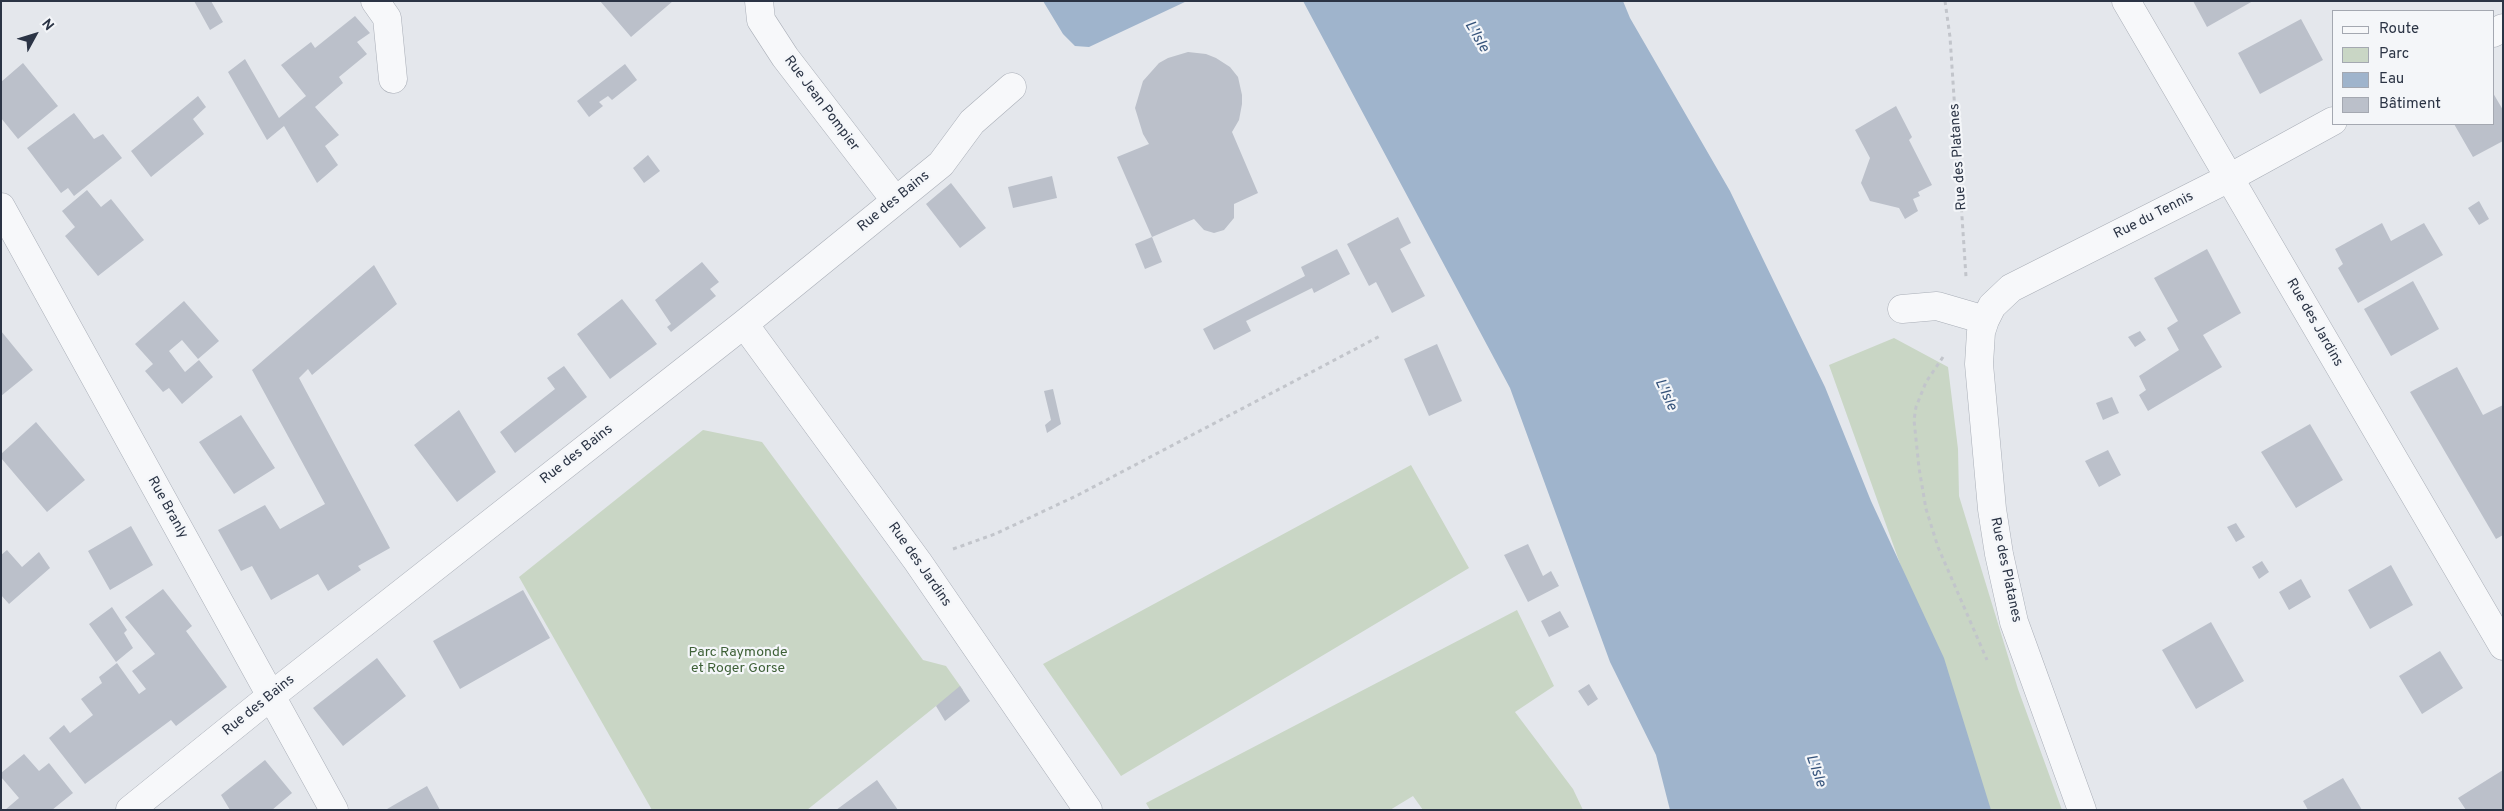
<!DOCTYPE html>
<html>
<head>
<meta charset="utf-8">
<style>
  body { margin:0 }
  #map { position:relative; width:2504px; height:811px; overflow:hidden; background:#e4e7ec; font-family:Overpass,sans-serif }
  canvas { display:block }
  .frame { position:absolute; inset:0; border:2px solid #2b3445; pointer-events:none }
  .legend { position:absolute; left:2332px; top:10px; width:162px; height:115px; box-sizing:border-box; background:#f4f6f9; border:1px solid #a4a8b1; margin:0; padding:6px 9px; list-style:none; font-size:15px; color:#2b3445 }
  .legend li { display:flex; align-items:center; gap:10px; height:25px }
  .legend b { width:25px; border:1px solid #a4a8b1 }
  .north { position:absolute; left:10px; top:10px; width:50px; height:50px; -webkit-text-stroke:4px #f4f6f9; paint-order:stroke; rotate:51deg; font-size:14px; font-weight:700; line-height:20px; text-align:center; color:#2b3445 }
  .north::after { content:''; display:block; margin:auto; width:18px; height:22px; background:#2b3445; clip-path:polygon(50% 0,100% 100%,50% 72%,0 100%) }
</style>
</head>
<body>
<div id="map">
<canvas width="2504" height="811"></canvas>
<div class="frame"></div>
<ul class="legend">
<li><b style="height:6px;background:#f7f8fa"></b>Route</li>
<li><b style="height:14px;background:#c9d6c5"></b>Parc</li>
<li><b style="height:14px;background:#9fb4cc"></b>Eau</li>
<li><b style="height:14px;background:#bbc0ca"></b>Bâtiment</li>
</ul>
<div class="north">N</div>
</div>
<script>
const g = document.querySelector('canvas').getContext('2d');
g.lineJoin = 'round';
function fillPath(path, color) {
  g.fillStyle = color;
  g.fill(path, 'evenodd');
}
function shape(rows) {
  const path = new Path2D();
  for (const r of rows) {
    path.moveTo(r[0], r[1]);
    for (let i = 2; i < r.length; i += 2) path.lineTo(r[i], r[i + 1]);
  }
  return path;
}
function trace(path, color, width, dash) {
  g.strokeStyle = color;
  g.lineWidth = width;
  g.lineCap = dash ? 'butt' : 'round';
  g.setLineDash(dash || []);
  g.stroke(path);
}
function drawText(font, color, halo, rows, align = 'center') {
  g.font = font + ' Overpass,sans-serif';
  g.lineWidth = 4.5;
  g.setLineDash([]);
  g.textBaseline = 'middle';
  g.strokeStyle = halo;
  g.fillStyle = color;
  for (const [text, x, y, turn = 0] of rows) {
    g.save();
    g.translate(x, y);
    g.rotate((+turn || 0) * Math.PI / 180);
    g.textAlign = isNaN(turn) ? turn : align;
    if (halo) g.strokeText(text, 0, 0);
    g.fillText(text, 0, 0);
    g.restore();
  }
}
const green = shape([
  [1894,338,1948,367,1958,449,1959,496,2018,689,2062,810,1988,810,1829,365],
  [703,430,762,442,923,660,946,666,963,690,936,706,807,810,652,810,519,577],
  [1411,465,1469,568,1121,776,1043,664],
  [1517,610,1554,686,1515,712,1573,789,1583,810,1423,810,1413,796,1390,810,1150,810,1146,803]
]);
const water = shape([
  [1043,1,1187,1,1089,47,1075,46,1063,34],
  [1303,1,1623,1,1630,18,1730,191,1825,387,1871,501,1944,658,1991,810,1670,810,1656,755,1610,662,1510,388]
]);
const building = shape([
  [194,1,211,1,223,22,210,30],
  [600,1,673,1,631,37],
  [2193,1,2253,1,2207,27],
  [355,16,370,33,357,42,367,54,339,77,343,83,315,107,339,135,325,146,338,165,317,183,284,126,267,140,228,72,245,59,279,118,306,96,281,65,311,42,315,48],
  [2301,19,2323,60,2260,94,2238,53],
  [1188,52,1206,54,1216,58,1230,67,1238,77,1242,95,1242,104,1239,120,1232,132,1258,193,1234,204,1234,218,1224,230,1214,233,1204,230,1194,219,1152,237,1162,262,1145,269,1135,244,1152,237,1117,157,1149,144,1143,134,1135,108,1143,81,1159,63,1168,58],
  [23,63,58,106,18,139,1,118,1,82],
  [625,64,637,80,612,100,608,96,599,102,603,106,589,117,577,101],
  [2493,93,2503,110,2503,141,2473,157,2454,124,2493,124],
  [198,96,206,107,193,119,204,134,151,177,131,151],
  [1896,106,1912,137,1909,140,1932,185,1918,192,1920,196,1913,199,1918,211,1905,219,1899,208,1870,201,1861,183,1870,158,1855,130],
  [74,113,94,139,103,134,122,158,74,196,68,188,61,193,27,148],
  [648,155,660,171,644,183,633,168],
  [1052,176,1057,198,1013,208,1008,187],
  [951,183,986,228,960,248,926,204],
  [87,190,101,207,111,199,144,240,98,276,65,236,75,227,62,211],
  [2479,201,2489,219,2479,225,2468,208],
  [1398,217,1411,243,1400,249,1425,296,1392,313,1376,282,1369,286,1347,244],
  [2382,223,2391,241,2424,223,2443,255,2358,303,2338,268,2343,264,2335,249],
  [1337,249,1350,274,1314,293,1312,288,1246,321,1251,331,1214,350,1203,329,1305,276,1301,267],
  [2207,249,2241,313,2203,335,2222,367,2148,411,2139,395,2146,390,2139,376,2179,350,2167,328,2178,321,2154,278],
  [702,262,719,282,710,289,716,296,671,332,667,327,671,324,655,300],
  [374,265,397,304,312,375,308,369,299,378,390,548,358,566,361,570,328,591,318,574,271,600,252,566,241,571,218,530,265,505,280,529,325,504,252,370],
  [2413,281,2439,329,2391,356,2364,309],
  [622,299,657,344,610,379,577,334],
  [184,301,219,341,198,359,182,340,169,351,185,372,199,360,213,377,182,404,169,388,163,392,145,371,153,364,135,344],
  [1,331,33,370,1,396],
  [2140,331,2146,340,2135,347,2128,337],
  [1437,344,1462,401,1429,416,1404,359],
  [564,366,587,397,515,453,500,432,555,389,547,378],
  [2457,367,2483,415,2503,405,2503,535,2496,539,2410,392],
  [1053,389,1061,424,1047,433,1045,425,1051,420,1044,391],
  [2112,397,2119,413,2103,420,2096,403],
  [459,410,496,472,457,502,414,445],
  [241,415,275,468,234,494,199,442],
  [36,422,85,480,47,512,1,458,1,454],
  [2310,424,2343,480,2296,508,2261,452],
  [2108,450,2121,475,2099,487,2085,461],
  [2236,523,2245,537,2236,542,2227,527],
  [131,526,153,565,110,590,88,551],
  [1528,544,1543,576,1551,571,1559,586,1528,602,1504,555],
  [7,550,22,567,39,552,50,568,9,604,1,595,1,555],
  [2262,561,2269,572,2259,579,2252,567],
  [2391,565,2413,605,2370,629,2348,590],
  [2301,579,2311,597,2289,610,2279,592],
  [163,589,192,626,186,631,227,687,176,726,171,720,85,784,49,738,64,725,70,733,93,715,81,699,102,683,99,677,117,663,139,694,146,689,132,671,155,654,125,617],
  [523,590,550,638,460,689,433,641],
  [112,607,127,630,124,633,133,648,116,662,89,624],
  [1560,611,1569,627,1549,637,1541,621],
  [2211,622,2244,681,2196,709,2162,650],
  [2440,651,2463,688,2422,714,2399,676],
  [377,658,406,696,343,746,313,708],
  [1589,684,1598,699,1588,706,1578,691],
  [960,686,970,701,945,721,936,706],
  [24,754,39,771,49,763,73,793,52,810,5,810,19,798,1,777,1,773],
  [265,760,292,793,272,810,230,810,221,795],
  [2503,770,2503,810,2466,810,2458,798],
  [2343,778,2362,810,2308,810,2303,801],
  [877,780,898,810,836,810],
  [427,786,440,810,388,810,387,809]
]);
const path = shape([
  [1945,1,1950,37,1966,277],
  [1943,357,1926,382,1916,407,1914,420,1919,468,1926,509,1938,547,1987,660],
  [953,549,995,534,1078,495,1382,335]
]);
const minor = shape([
  [375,1,387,18,393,79],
  [759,1,761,20,785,57,895,200],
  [2126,1,2503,646],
  [2493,33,2503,28],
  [1,207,334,810],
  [1902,309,1937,306,1985,320],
  [744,324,918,562,1088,810],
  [130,810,271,696,744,324,941,164,972,122,1012,87],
  [2082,810,2014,622,1999,554,1992,509,1979,364,1981,332,1985,320,1992,306,2011,288,2229,178,2333,121]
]);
const streetNames = [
  ["Rue Jean Pompier",821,104,53],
  ["Rue des Platanes",1959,157,-94],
  ["Rue des Bains",894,202,-39],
  ["Rue du Tennis",2154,216,-27],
  ["Rue des Jardins",2314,323,60],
  ["Rue des Bains",577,455,-38],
  ["Rue Branly",167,508,61],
  ["Rue des Jardins",919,565,55],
  ["Rue des Platanes",2005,570,78],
  ["Rue des Bains",259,706,-39]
];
const parkNames = [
  ["Parc Raymonde",738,653],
  ["et Roger Gorse",738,669]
];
const waterNames = [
  ["L'Isle",1476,37,60],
  ["L'Isle",1665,395,65],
  ["L'Isle",1815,771,70]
];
fillPath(green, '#c9d6c5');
fillPath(water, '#9fb4cc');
fillPath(building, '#bbc0ca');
trace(minor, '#a9aeb7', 29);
trace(path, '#c2c5cb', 3, [4, 4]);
trace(minor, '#f7f8fa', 28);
drawText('14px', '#2b3445', '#f4f6f9', streetNames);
drawText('14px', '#3f6138', '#f4f6f9', parkNames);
drawText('italic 15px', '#34527a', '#f4f6f9', waterNames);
</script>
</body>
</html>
